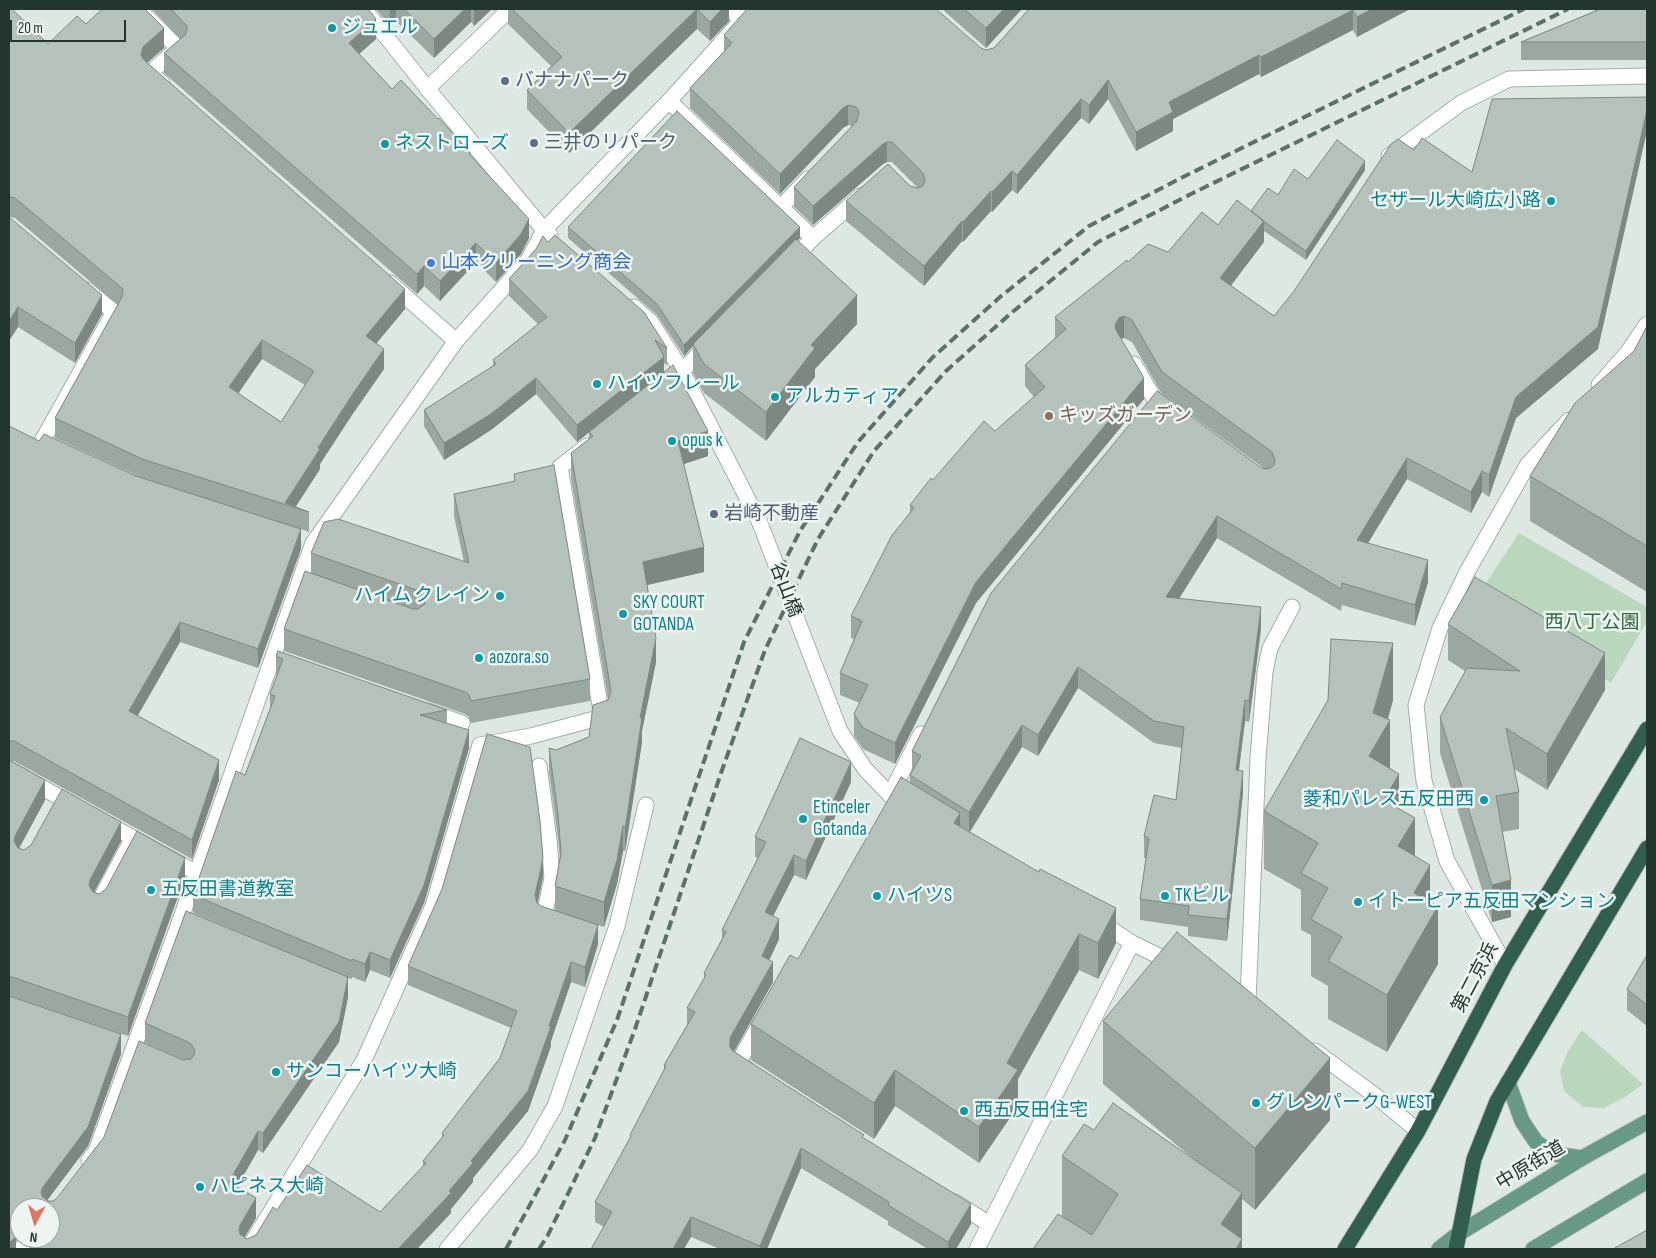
<!DOCTYPE html>
<html>
<head>
<meta charset="utf-8">
<style>
  body { margin:0 }
  #map { position:relative; width:1656px; height:1258px; overflow:hidden; background:#dee8e3; font-family:"Sofia Sans Condensed",sans-serif }
  canvas { display:block }
  .frame { position:absolute; inset:0; border:10px solid #22352e; pointer-events:none }
  .north { position:absolute; left:10px; top:1198px; width:50px; height:50px; box-sizing:border-box; background:#eef5f1; border:1px solid #9ca8a3; border-radius:50%; rotate:186deg; font-size:14px; font-weight:700; line-height:20px; text-align:center; color:#22352e }
  .north::after { content:''; display:block; margin:auto; width:18px; height:22px; background:#df7565; clip-path:polygon(50% 0,100% 100%,50% 72%,0 100%) }
  .scale { position:absolute; left:10px; top:20px; width:116px; height:22px; box-sizing:border-box; border:2px solid #22352e; border-top:0; padding-left:6px; font-size:15px; line-height:18px; white-space:nowrap; color:#22352e; -webkit-text-stroke:4px #eef5f1; paint-order:stroke }
</style>
</head>
<body>
<div id="map">
<canvas width="1656" height="1258"></canvas>
<div class="frame"></div>
<div class="north">N</div>
<div class="scale">20 m</div>
</div>
<script>
const g = document.querySelector('canvas').getContext('2d');
g.lineJoin = 'round';
function fillPath(path, color) {
  g.fillStyle = color;
  g.fill(path, 'evenodd');
}
function shape(rows) {
  const path = new Path2D();
  for (const r of rows) {
    path.moveTo(r[0], r[1]);
    for (let i = 2; i < r.length; i += 2) path.lineTo(r[i], r[i + 1]);
  }
  return path;
}
function trace(path, color, width, dash) {
  g.strokeStyle = color;
  g.lineWidth = width;
  g.lineCap = dash ? 'butt' : 'round';
  g.setLineDash(dash || []);
  g.stroke(path);
}
function drawText(font, color, halo, rows, align = 'center') {
  g.font = font + ' "Sofia Sans Condensed","Noto Sans JP",sans-serif';
  g.lineWidth = 5;
  g.setLineDash([]);
  g.textBaseline = 'middle';
  g.strokeStyle = halo;
  g.fillStyle = color;
  for (const [text, x, y, turn = 0] of rows) {
    g.save();
    g.translate(x, y);
    g.rotate((+turn || 0) * Math.PI / 180);
    g.textAlign = isNaN(turn) ? turn : align;
    if (halo) g.strokeText(text, 0, 0);
    g.fillText(text, 0, 0);
    g.restore();
  }
}
const green = shape([
  [1519,533,1647,607,1647,621,1611,683,1474,601],
  [1582,1030,1643,1084,1625,1097,1604,1108,1583,1107,1564,1091,1560,1072,1567,1053]
]);
const minor = shape([
  [139,9,178,48,150,73,162,83],
  [364,9,431,93,544,230,550,235],
  [731,9,741,21],
  [427,89,510,9],
  [669,101,813,238,791,261],
  [1389,156,1461,103,1509,79,1647,76],
  [781,207,808,179],
  [813,238,861,196],
  [390,283,456,341],
  [634,307,651,322,682,371,760,523],
  [1134,364,1155,400],
  [1599,385,1628,352,1647,324],
  [662,387,682,371,708,345],
  [41,443,114,312,87,290],
  [811,656,840,731,865,769,890,795,908,806],
  [428,711,462,723],
  [539,766,549,840,552,878,544,917,555,921],
  [9,769,75,806],
  [890,795,921,734],
  [104,822,197,873],
  [102,896,133,838],
  [1099,921,1132,943,1175,964],
  [1505,965,1447,861,1424,781,1416,705,1440,628,1467,572,1528,464,1569,420],
  [1248,1001,1258,758,1265,672,1270,648,1292,607],
  [1315,1051,1377,1097,1418,1131],
  [748,1070,738,1063,760,1024],
  [89,1160,96,1151,181,918,313,543,456,341,529,259,544,230,669,101,752,9],
  [955,1202,989,1224],
  [21,1249,30,1238],
  [248,1249,364,1060,433,906,480,745,531,736,602,717,560,467,587,446],
  [447,1249,530,1150,555,1106,617,926,646,805],
  [977,1249,1132,943]
]);
const major = shape([
  [1508,1082,1522,1121,1536,1142,1553,1154,1582,1158],
  [1439,1249,1458,1234,1582,1158,1647,1122],
  [1533,1249,1647,1181]
]);
const highway = shape([
  [1345,1249,1418,1131,1505,965,1647,729],
  [1456,1249,1474,1159,1497,1101,1647,848]
]);
const rail = shape([
  [506,1249,565,1140,617,1020,744,642,800,531,858,442,932,358,1000,297,1089,226,1183,177,1524,9],
  [539,1249,548,1235,595,1138,635,1029,721,773,765,650,818,539,874,451,946,371,1010,314,1098,242,1191,194,1568,9]
]);
const minorBridge = shape([
  [760,523,811,656]
]);
const wall = shape([
  [9,9,48,44,86,24,164,48,147,63,405,309,376,343,384,369,352,415,320,464,320,469,295,507,309,512,309,532,301,529,301,549,258,668,180,642,137,716,219,780,192,859,14,761,11,761,45,800,19,848,24,850,121,841,94,892,99,894,185,877,128,1036,12,997,121,1054,88,1146,47,1200,48,1201,53,1201,57,1198,183,1060,184,1060,145,1043,145,1023,310,962,193,913,193,895,245,775,270,710,270,694,277,675,276,674,276,656,447,710,447,723,469,748,424,903,390,978,370,970,365,982,352,977,352,979,348,978,348,997,339,1042,263,1153,258,1150,237,1187,256,1218,244,1237,247,1239,256,1235,277,1210,380,1212,423,1167,423,1161,442,1137,442,1133,500,1058,511,1028,408,985,408,966,543,877,537,904,541,906,555,911,555,886,560,860,558,839,549,772,549,748,556,750,589,737,608,699,571,478,571,453,589,439,589,432,577,442,536,394,491,430,444,460,424,426,424,410,493,366,493,360,538,324,509,296,509,279,548,242,667,348,667,365,664,363,664,372,708,456,684,464,704,572,647,585,656,662,642,731,642,742,626,847,625,851,623,851,617,884,604,927,598,925,598,944,585,987,571,982,551,1041,551,1046,528,1111,473,1178,473,1182,451,1209,451,1213,417,1249,29,1249,29,1238,50,1238,50,1208,20,1208,16,1241,16,1249,9,1249,9,426,39,441,142,478,55,438,55,418,118,305,15,218,9,217],
  [262,359,305,385,281,422,238,393],
  [152,9,368,9,376,39,359,54,392,89,470,155,529,238,521,254,496,282,476,262,440,301,424,286,417,294,164,73,164,53,180,39],
  [376,9,497,9,494,11,492,9,474,26,471,22,434,58,396,21,390,27],
  [508,9,729,9,729,21,710,41,697,29,569,153,527,109,527,90,551,66,508,24],
  [942,9,1022,9,986,48],
  [1029,9,1410,9,1357,37,1353,30,1261,77,1259,74,1173,119,1173,131,1136,151,1108,99,1089,124,1081,118,1017,194,1012,190,992,212,991,211,963,242,962,241,924,286,846,221,846,201,910,186,918,188,892,162,887,162,883,164,813,225,794,207,794,187,852,126,848,125,843,128,780,194,690,108,690,88,724,52,724,35,981,48,986,50,994,48],
  [1595,9,1647,9,1647,60,1521,60,1521,42,1595,11],
  [1365,170,1306,260,1264,231,1264,242,1230,286,1274,316,1598,349,1516,418,1489,497,1482,492,1471,513,1407,479,1368,543,1428,582,1415,626,1342,605,1341,611,1217,538,1179,599,1261,629,1249,722,1245,721,1239,770,1243,793,1227,941,1188,936,1188,927,1140,920,1140,899,1146,858,1144,858,1144,836,1176,800,1182,748,1154,743,1078,688,1038,756,1022,747,970,832,1116,943,1098,979,1079,970,1018,1079,1018,1106,979,1163,895,1106,874,1139,751,1060,751,1024,798,959,910,783,910,775,912,772,912,751,1260,467,1265,469,1162,394,1132,342,1124,338,1121,339,1144,399,976,603,895,764,863,749,854,736,854,714,860,703,840,695,840,673,854,639,851,638,851,616,910,512,910,505,933,480,995,431,1034,397,1025,386,1025,365,1055,338,1055,317,1128,262,1168,252,1218,225,1251,211,1278,195,1308,179],
  [9,217,102,314,75,363,18,327,9,341],
  [568,227,800,238,797,241,857,324,815,369,815,377,766,441,704,393,693,373,693,346,684,356,657,315,568,238],
  [1647,326,1647,592,1530,521,1530,476,1634,351],
  [514,474,590,679,590,701,471,723,469,717,465,714,284,651,284,629,311,573,311,553,464,562,454,516,454,494,514,482],
  [1448,624,1605,690,1547,790,1514,769,1519,792,1519,829,1502,832,1511,917,1492,922,1440,753,1440,717,1465,671,1448,660],
  [1393,700,1388,719,1390,768,1399,809,1430,902,1438,964,1387,1052,1328,1019,1328,986,1311,976,1311,935,1301,930,1301,890,1264,869,1264,811],
  [851,782,806,880,794,875,773,916,779,939,769,960,773,982,734,1052,864,1138,971,1224,956,1249,928,1249,888,1225,888,1221,801,1168,767,1249,720,1249,691,1237,604,1227,595,1222,595,1202,630,1139,630,1135,664,1070,664,1065,687,1025,687,1008,704,979,704,973,722,939,722,930,758,858,755,857,755,837],
  [1647,955,1647,1026,1627,1010,1627,989],
  [1103,1021,1330,1120,1255,1210,1242,1199,1242,1249,1033,1249,1062,1217,1062,1156,1094,1130,1197,1162,1103,1084]
]);
const shadedWall = shape([
  [390,9,396,9,396,21,390,27],
  [465,9,471,9,471,22,434,58,434,39],
  [474,9,492,9,474,26],
  [697,9,697,29,569,153,569,133],
  [722,9,729,9,729,21,710,41,710,22],
  [1004,9,1022,9,986,48,986,28],
  [1372,9,1410,9,1357,37,1357,17],
  [1353,10,1353,30,1261,77,1261,57],
  [376,19,376,39,349,63,349,43],
  [164,28,164,48,143,66,141,55,143,47],
  [1259,55,1259,74,1173,119,1173,131,1136,151,1136,132,1169,102],
  [1108,80,1108,99,1089,124,1089,105],
  [1081,99,1081,118,1017,194,1017,175],
  [848,105,848,125,843,128,780,194,780,174,843,108],
  [1647,110,1647,131,1598,349,1516,418,1489,497,1489,475,1516,397],
  [887,142,887,162,883,164,813,225,813,206,883,144],
  [1365,161,1365,170,1306,260,1306,251],
  [1012,171,1012,190,992,212,992,192],
  [991,191,991,211,963,242,963,222],
  [529,219,529,238,521,254,496,282,496,263],
  [962,221,962,241,924,286,924,266],
  [1264,221,1264,242,1220,300,1220,278],
  [800,227,800,238,694,345,693,344,693,346,684,356,684,345],
  [476,243,476,262,440,301,440,281],
  [424,266,424,286,417,294,417,274],
  [405,289,405,309,366,356,366,336],
  [102,295,102,314,75,363,75,343],
  [857,295,857,324,815,369,815,377,766,441,766,412,811,345],
  [18,307,18,327,9,341,9,321],
  [1124,316,1124,338,1119,339,1115,325,1119,318],
  [262,340,262,359,229,407,229,387],
  [384,349,384,369,352,415,320,464,320,469,295,508,285,503,318,448,352,395],
  [664,357,664,373,577,442,577,425],
  [536,378,536,394,491,430,444,460,444,443],
  [1144,378,1144,399,976,603,895,764,895,743,976,582],
  [708,431,708,456,678,466,678,441],
  [1407,458,1407,479,1357,561,1357,540],
  [1482,471,1482,492,1471,513,1471,492],
  [1217,516,1217,538,1166,619,1166,597],
  [301,529,301,549,258,668,258,649],
  [704,547,704,572,643,586,643,562],
  [1428,560,1428,582,1415,626,1415,605],
  [1261,607,1261,629,1249,722,1249,701],
  [180,622,180,642,129,731,129,711],
  [656,638,656,662,642,731,642,742,625,851,625,827,640,718],
  [1393,643,1393,700,1385,728,1390,720,1390,778,1369,756,1373,713],
  [1605,653,1605,690,1547,790,1547,754],
  [1078,667,1078,688,1038,756,1038,735],
  [1245,700,1245,721,1236,792,1236,770],
  [1022,725,1022,747,969,833,969,812],
  [469,730,469,748,424,903,390,978,390,960],
  [219,760,219,780,192,859,192,840],
  [851,762,851,782,806,880,806,861],
  [1243,771,1243,793,1227,941,1227,919],
  [1399,774,1399,831,1384,800],
  [45,780,45,800,15,856,14,841,15,836],
  [960,813,960,849,954,823],
  [1415,818,1415,875,1398,846],
  [121,822,121,841,90,900,89,885,90,880],
  [623,826,623,851,617,884,604,927,604,902],
  [794,855,794,875,765,932,765,912],
  [185,858,185,877,128,1036,128,1017],
  [543,858,543,877,535,915,535,895],
  [1430,865,1430,919,1438,906,1438,964,1387,1052,1387,995,1414,893],
  [1511,880,1511,917,1492,922,1492,885],
  [1116,908,1116,943,1098,979,1098,943],
  [779,919,779,939,762,976,762,956],
  [598,925,598,944,585,987,585,967],
  [1079,934,1079,970,1018,1079,1018,1106,979,1163,979,1127,1007,1063],
  [370,952,370,970,365,982,365,964],
  [571,962,571,982,551,1041,551,1046,528,1111,473,1178,473,1182,451,1209,451,1213,417,1249,398,1249,449,1191,549,1026],
  [773,962,773,982,730,1058,730,1038],
  [348,977,348,997,339,1042,263,1153,263,1133],
  [121,1034,121,1054,88,1146,43,1206,41,1192,43,1187],
  [1330,1058,1330,1120,1255,1210,1255,1148],
  [895,1070,895,1106,874,1139,874,1103],
  [258,1131,258,1150,229,1201,229,1182],
  [801,1148,801,1168,767,1249,760,1249,760,1246],
  [1242,1193,1242,1249,1221,1249,1221,1224],
  [256,1198,256,1218,240,1245,239,1230,240,1225],
  [971,1204,971,1224,956,1249,948,1249,948,1242],
  [20,1216,20,1236,16,1241,16,1249,9,1249,9,1243,12,1227],
  [691,1217,691,1237,684,1249,673,1249]
]);
const building = shape([
  [9,9,12,9,48,44,77,16,86,24,102,9,145,9,164,28,143,47,141,55,144,60,405,289,366,336,384,349,352,395,318,448,320,449,285,503,309,512,142,459,55,418,122,297,123,289,15,198,9,197,9,9],
  [262,340,314,371,281,422,229,387,262,340],
  [171,9,368,9,376,19,349,43,392,89,401,80,438,119,439,118,470,153,469,154,529,219,521,234,496,263,476,243,440,281,424,266,417,274,164,53,185,35,187,31,187,26,171,9],
  [404,9,465,9,434,39,404,9],
  [512,9,722,9,710,22,697,9,569,133,527,90,562,57,512,9],
  [747,9,936,9,981,48,986,50,994,48,1029,9,1372,9,1357,17,1353,10,1261,57,1259,55,1169,102,1173,112,1136,132,1108,80,1089,105,1081,99,1017,175,1012,171,992,192,991,191,963,222,962,221,924,266,846,201,888,164,910,186,918,188,923,186,925,181,923,173,892,142,887,142,883,144,813,206,794,187,857,121,859,112,856,107,848,105,843,108,780,174,690,88,732,43,724,35,747,9],
  [964,9,1004,9,986,28,964,9],
  [1598,9,1647,9,1647,42,1521,42,1598,10,1598,9],
  [1647,97,1647,110,1598,327,1516,397,1489,475,1482,471,1471,492,1407,458,1357,540,1428,560,1415,605,1342,583,1341,589,1217,516,1166,597,1261,607,1249,701,1245,700,1236,770,1243,771,1227,919,1188,915,1189,906,1140,899,1149,838,1144,836,1154,795,1176,800,1184,727,1154,721,1078,667,1038,735,1022,725,969,812,910,775,921,756,912,751,991,593,1157,391,1260,467,1265,469,1270,468,1274,465,1275,460,1272,452,1162,372,1132,320,1124,316,1119,318,1115,325,1116,330,1144,378,976,582,895,743,863,728,854,714,868,685,840,673,862,621,851,616,892,535,914,508,910,505,931,478,933,480,984,421,995,431,1045,387,1025,365,1066,329,1055,317,1127,260,1128,262,1148,244,1168,252,1202,212,1218,225,1237,200,1264,221,1220,278,1274,316,1294,291,1391,144,1398,139,1414,150,1422,138,1472,172,1492,99,1647,97],
  [677,111,800,227,684,345,657,304,568,227,677,111],
  [1337,140,1365,161,1306,251,1263,221,1251,211,1268,188,1278,195,1294,169,1308,179,1337,140],
  [9,217,102,295,75,343,18,307,9,321,9,217],
  [555,235,644,312,667,348,655,340,664,357,577,425,536,378,491,414,444,443,424,410,496,364,493,360,547,317,509,279,536,249,543,236,548,242,555,235],
  [796,239,857,295,811,345,815,348,766,412,704,364,693,344,796,239],
  [1647,326,1647,546,1530,476,1575,403,1634,351,1647,326],
  [673,365,708,431,678,441,704,547,643,562,656,638,640,718,642,718,626,823,625,827,623,826,617,860,604,902,555,886,561,853,558,814,549,748,556,750,589,737,593,705,608,700,611,691,571,453,593,436,589,432,673,365],
  [9,426,39,441,44,434,136,476,301,529,258,649,180,622,129,711,219,760,192,840,14,741,9,741,9,426],
  [554,465,590,679,471,701,469,695,465,692,284,629,305,571,413,609,418,609,425,604,425,598,419,591,311,553,324,522,338,519,469,563,454,494,515,481,514,474,554,465],
  [1475,577,1605,653,1547,754,1506,728,1519,792,1496,796,1511,880,1492,885,1440,717,1467,668,1520,671,1448,624,1475,577],
  [1331,639,1393,643,1373,713,1390,720,1369,756,1399,774,1384,800,1415,818,1398,846,1430,865,1414,893,1438,906,1387,995,1328,961,1342,937,1311,919,1328,888,1301,873,1318,843,1264,811,1328,700,1331,639],
  [278,651,447,710,420,715,469,730,424,885,390,960,370,952,365,964,352,959,352,961,193,895,236,771,245,775,275,696,270,694,283,659,276,656,278,651],
  [487,734,530,747,540,821,543,858,535,895,537,903,541,906,598,925,585,967,571,962,549,1026,551,1026,528,1091,471,1161,473,1163,449,1191,451,1193,398,1249,39,1249,31,1238,50,1238,50,1208,20,1208,20,1216,12,1227,12,1233,16,1237,9,1243,9,996,121,1034,88,1127,43,1187,41,1192,42,1196,48,1201,53,1201,57,1198,104,1137,139,1041,183,1060,191,1059,194,1055,195,1050,190,1043,145,1023,186,911,348,977,339,1022,263,1133,258,1131,229,1182,256,1198,240,1225,239,1230,240,1234,247,1239,256,1235,273,1207,277,1210,307,1165,380,1212,426,1163,423,1161,444,1135,442,1133,500,1058,517,1011,408,966,442,889,487,734],
  [800,738,851,762,806,861,794,855,765,912,779,919,762,956,773,962,730,1038,730,1047,733,1051,864,1135,862,1137,971,1204,948,1242,888,1205,889,1202,801,1148,760,1246,691,1217,673,1249,591,1249,612,1212,595,1202,631,1136,630,1135,666,1066,664,1065,695,1012,687,1008,706,975,704,973,726,932,722,930,766,842,755,837,800,738],
  [9,760,45,780,15,836,14,841,18,848,24,850,31,845,62,789,121,822,90,880,89,885,93,892,99,894,106,889,137,831,185,858,128,1017,12,977,9,977,9,760],
  [901,777,960,813,954,823,1039,872,1040,869,1116,908,1098,943,1079,934,1007,1063,1018,1070,979,1127,895,1070,874,1103,751,1024,790,955,798,959,901,777],
  [1177,932,1330,1058,1255,1148,1103,1021,1177,932],
  [1647,955,1647,1005,1627,989,1647,955],
  [1113,1103,1242,1193,1221,1224,1242,1239,1236,1249,1033,1249,1058,1214,1092,1235,1118,1194,1062,1156,1084,1124,1094,1130,1113,1103],
  [1647,1230,1647,1249,1613,1249,1647,1230]
]);
const markers = [
  [332,28,5,"#0f9aa8"],
  [505,81,5,"#5c6f8a"],
  [534,143,5,"#5c6f8a"],
  [385,144,5,"#0f9aa8"],
  [1551,201,5,"#0f9aa8"],
  [431,263,5,"#3f7fe0"],
  [597,384,5,"#0f9aa8"],
  [775,397,5,"#0f9aa8"],
  [1049,416,5,"#8d6e63"],
  [672,441,5,"#0f9aa8"],
  [714,514,5,"#5c6f8a"],
  [500,596,5,"#0f9aa8"],
  [623,614,5,"#0f9aa8"],
  [479,658,5,"#0f9aa8"],
  [1484,800,5,"#0f9aa8"],
  [803,819,5,"#0f9aa8"],
  [151,890,5,"#0f9aa8"],
  [877,896,5,"#0f9aa8"],
  [1165,896,5,"#0f9aa8"],
  [1358,902,5,"#0f9aa8"],
  [276,1072,5,"#0f9aa8"],
  [1256,1103,5,"#0f9aa8"],
  [964,1111,5,"#0f9aa8"],
  [200,1187,5,"#0f9aa8"]
];
const cultureNames = [
  ["ジュエル",342,28],
  ["ネストローズ",395,144],
  ["セザール大崎広小路",1541,201,"right"],
  ["ハイツフレール",607,384],
  ["アルカティア",785,397],
  ["opus k",682,441],
  ["ハイム クレイン",490,596,"right"],
  ["SKY COURT",633,603],
  ["GOTANDA",633,625],
  ["aozora.so",489,658],
  ["菱和パレス五反田西",1474,800,"right"],
  ["Etinceler",813,808],
  ["Gotanda",813,830],
  ["五反田書道教室",161,890],
  ["ハイツS",887,896],
  ["TKビル",1175,896],
  ["イトーピア五反田マンション",1368,902],
  ["サンコーハイツ大崎",286,1072],
  ["グレンパークG-WEST",1266,1103],
  ["西五反田住宅",974,1111],
  ["ハピネス大崎",210,1187]
];
const serviceNames = [
  ["バナナパーク",515,81],
  ["三井のリパーク",544,143],
  ["岩崎不動産",724,514]
];
const shopNames = [
  ["山本クリーニング商会",441,263]
];
const educationNames = [
  ["キッズガーデン",1059,416]
];
const streetNames = [
  ["谷山橋",785,590,69],
  ["第二京浜",1476,978,-62],
  ["中原街道",1531,1166,-31]
];
const parkNames = [
  ["西八丁公園",1592,623]
];
fillPath(green, '#bad7be');
trace(minor, '#a2afa9', 17);
trace(major, '#bdc2c0', 17);
trace(highway, '#bdc2c0', 17);
trace(minor, '#fff', 15);
trace(major, '#689886', 15);
trace(highway, '#325e50', 15);
trace(rail, '#5c7169', 4, [10, 5]);
trace(minorBridge, '#a2afa9', 17, []);
trace(minorBridge, '#fff', 15);
fillPath(wall, '#9ba7a1');
fillPath(shadedWall, '#7e8883');
fillPath(building, '#b4c2bb');
trace(building, '#7e8883', 1);
for (const [x, y, r, color] of markers) {
  const dot = new Path2D();
  dot.arc(x, y, r, 0, 2 * Math.PI);
  g.fillStyle = color;
  g.fill(dot);
  trace(dot, '#eef5f1', 2);
}
drawText('19px', '#0d838f', '#eef5f1', cultureNames, 'left');
drawText('19px', '#4e5e75', '#eef5f1', serviceNames, 'left');
drawText('19px', '#366cbe', '#eef5f1', shopNames, 'left');
drawText('19px', '#785e54', '#eef5f1', educationNames, 'left');
drawText('19px', '#22352e', '#eef5f1', streetNames);
drawText('19px', '#326740', '#eef5f1', parkNames);
</script>
</body>
</html>
